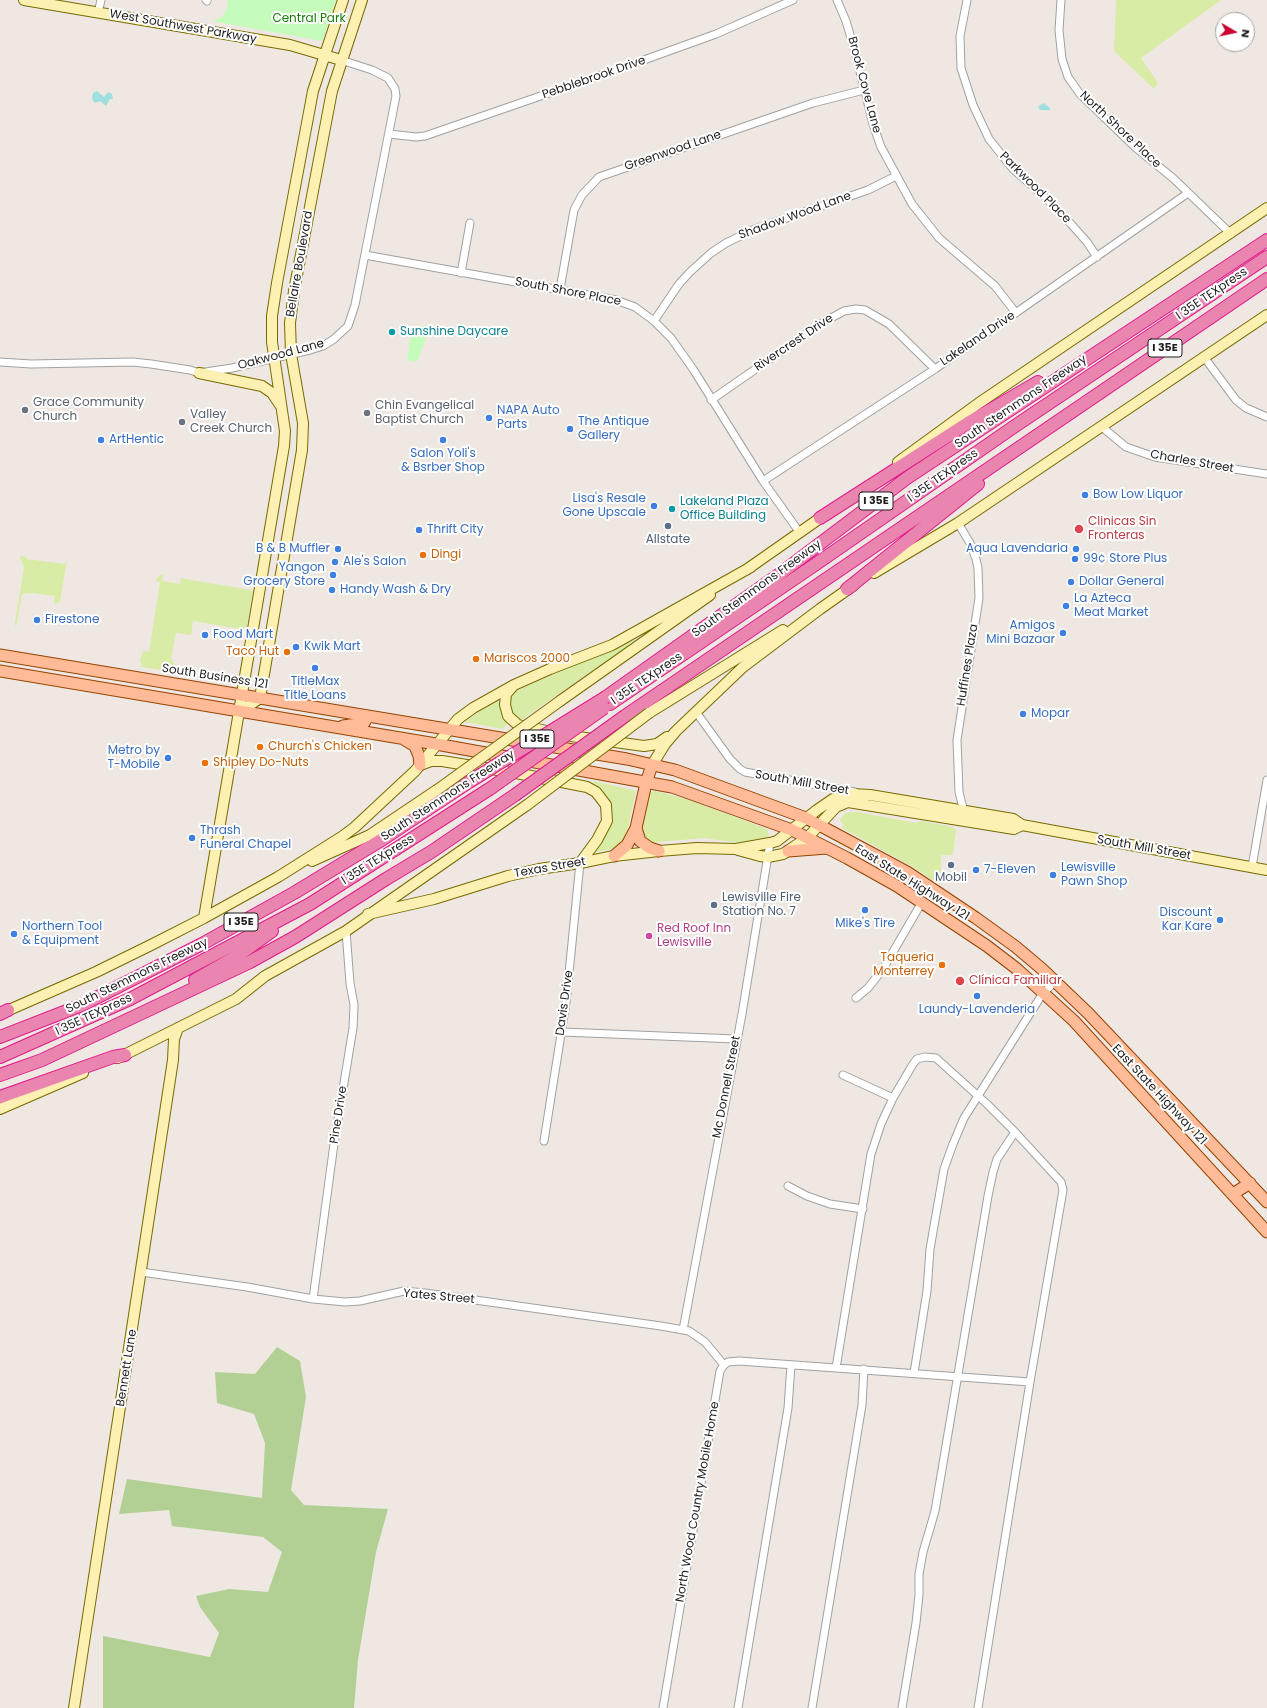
<!DOCTYPE html>
<html>
<head>
<meta charset="utf-8">
<style>
  body { margin:0 }
  #map { position:relative; width:1267px; height:1708px; overflow:hidden; background:#efe8e2; font-family:Poppins,sans-serif }
  canvas { display:block }
  .north { position:absolute; left:1215px; top:12px; width:40px; height:40px; box-sizing:border-box; background:#fff; border:1px solid #a5a5a5; border-radius:50%; rotate:99deg; font-size:11px; font-weight:700; line-height:16px; text-align:center; color:#1d1d1d }
  .north::after { content:''; display:block; margin:auto; width:14px; height:18px; background:#ca002d; clip-path:polygon(50% 0,100% 100%,50% 72%,0 100%) }
</style>
</head>
<body>
<div id="map">
<canvas width="1267" height="1708"></canvas>
<div class="north">N</div>
</div>
<script>
const g = document.querySelector('canvas').getContext('2d');
g.lineJoin = 'round';
function fillPath(path, color) {
  g.fillStyle = color;
  g.fill(path, 'evenodd');
}
function shape(rows) {
  const path = new Path2D();
  for (const r of rows) {
    path.moveTo(r[0], r[1]);
    for (let i = 2; i < r.length; i += 2) path.lineTo(r[i], r[i + 1]);
  }
  return path;
}
function trace(path, color, width, dash) {
  g.strokeStyle = color;
  g.lineWidth = width;
  g.lineCap = dash ? 'butt' : 'round';
  g.setLineDash(dash || []);
  g.stroke(path);
}
function drawText(font, color, halo, rows, align = 'center') {
  g.font = font + ' Poppins,sans-serif';
  g.lineWidth = 4;
  g.setLineDash([]);
  g.textBaseline = 'middle';
  g.strokeStyle = halo;
  g.fillStyle = color;
  for (const [text, x, y, turn = 0] of rows) {
    g.save();
    g.translate(x, y);
    g.rotate((+turn || 0) * Math.PI / 180);
    g.textAlign = isNaN(turn) ? turn : align;
    if (halo) g.strokeText(text, 0, 0);
    g.fillText(text, 0, 0);
    g.restore();
  }
}
const grass = shape([
  [1116,0,1221,0,1141,58,1158,83,1154,89,1114,51],
  [20,556,26,557,26,559,65,564,67,560,60,601,58,603,54,604,55,596,32,593,22,594,16,628,15,622,24,568,20,557],
  [160,575,163,575,162,581,180,584,181,578,185,579,251,590,253,593,246,630,193,621,191,635,176,633,171,658,176,667,175,672,141,667,142,663,140,662,142,653,144,651,149,652,160,582,155,581],
  [635,639,629,645,521,720,512,716,507,707,510,694,566,668,617,649],
  [499,701,503,718,508,723,503,729,464,722,486,707],
  [594,781,636,791,626,836,616,848,591,853,611,812,607,796,593,783],
  [655,791,687,799,767,829,769,835,767,839,747,844,704,838,647,843,640,835,644,802,650,793],
  [857,812,916,823,922,821,952,827,956,830,953,854,951,855,941,855,941,878,944,882,934,881,911,866,842,828,844,825,840,820,845,813]
]);
const forest = shape([
  [277,1347,300,1361,306,1397,291,1490,304,1505,388,1509,376,1552,358,1660,354,1708,103,1708,103,1636,210,1657,219,1633,200,1607,196,1596,229,1589,268,1592,282,1552,263,1537,172,1526,169,1510,119,1514,127,1479,262,1498,265,1443,254,1414,217,1403,215,1372,255,1374]
]);
const park = shape([
  [228,0,336,0,322,41,212,21,220,18,224,14,227,9],
  [419,325,430,328,417,362,407,360,410,340]
]);
const water = shape([
  [97,91,104,97,108,92,112,94,113,99,110,99,106,106,100,101,95,103,93,101,92,97,93,93],
  [1044,103,1050,108,1050,110,1040,110,1038,108,1039,106]
]);
const street = shape([
  [206,0,207,1],
  [837,0,846,21,856,55,873,124,881,147,912,204,939,238,995,286,1016,313],
  [967,0,960,36,961,68,973,105,989,139,1013,169,1047,199,1071,224,1087,242,1097,257],
  [1061,0,1059,30,1062,59,1068,77,1080,94,1135,147,1174,179,1231,234],
  [98,13,101,0],
  [389,134,416,137,425,136,630,65,716,34,793,0],
  [365,255,616,300,635,307,654,321,671,338,693,369,763,481,800,533],
  [461,273,470,223],
  [560,289,574,210,582,195,599,177,813,103,864,90],
  [654,321,679,284,690,272,711,253,726,243,755,229,868,190,896,176],
  [1204,357,1236,400,1246,408,1267,417],
  [0,362,31,364,133,362,151,364,190,370,199,373,232,368,310,350,323,346,334,339,348,326,355,305,396,96,395,89,388,78,372,70,341,60],
  [711,400,822,323,844,311,856,309,865,310,889,324,935,369],
  [1102,427,1126,447,1155,457,1267,474],
  [763,481,935,369,1188,193],
  [958,523,970,543,976,559,978,568,979,598,957,740,959,792,964,812],
  [696,712,730,759,740,769,745,772,855,792],
  [1252,867,1267,780],
  [856,998,868,988,883,969,922,902],
  [562,1032,736,1039],
  [843,1075,893,1098],
  [544,1141,566,1003,580,863],
  [788,1186,807,1196,830,1204,863,1209],
  [141,1272,247,1287,313,1299,345,1302,360,1301,404,1291,425,1293,661,1326,689,1331,705,1342,724,1365],
  [313,1299,334,1144,353,1028,354,1005,350,983,346,931],
  [683,1330,742,1014,770,843],
  [836,1368,871,1154,881,1124,893,1098,913,1064,917,1059,925,1057,936,1058,987,1104,1015,1132,1061,1182,1063,1190,1030,1382,978,1708],
  [914,1373,927,1291,930,1249,944,1169,953,1144,964,1118,1043,993,1056,981],
  [663,1708,720,1371,724,1365,728,1362,739,1361,1030,1382],
  [738,1708,788,1408,791,1365],
  [812,1708,862,1405,864,1369],
  [902,1708,916,1623,919,1595,919,1574,923,1552,935,1511,988,1196,993,1172,997,1159,1015,1132]
]);
const secondary = shape([
  [24,0,290,45,341,60],
  [199,373,262,386,272,393,280,405],
  [898,462,979,403,1267,208],
  [746,570,826,514],
  [874,573,958,523,1267,315],
  [513,686,506,694,505,705,508,716,518,725,571,736,644,746,657,744,667,737],
  [560,701,710,595],
  [240,712,260,698,302,450,303,423,291,354,290,323,294,291,332,91,362,0],
  [649,713,783,630],
  [420,765,431,761,442,761,516,773,587,787,596,792,606,805,607,821,597,840,580,863],
  [652,765,665,744,676,731,743,667,820,609,854,585],
  [738,850,760,856,768,857,783,854,807,838,836,807,848,802,1014,829,1022,825],
  [312,861,370,835,437,790],
  [368,914,434,899,508,876,539,869,580,863,614,856,659,851,697,848,736,849,770,843,777,841,817,810,833,799,852,794,870,795,1013,819,1022,825,1267,870],
  [204,918,284,446,285,431,272,342,272,316,277,283,313,91,343,0],
  [2,1013,96,972,149,946,204,918,278,877,343,836,355,827,415,771,458,719,473,708,514,685,550,669,612,645,751,567],
  [118,1058,236,999,265,976,346,931,527,805],
  [0,1109,83,1073],
  [74,1708,173,1060,174,1039,178,1028]
]);
const primary = shape([
  [0,655,627,759,675,770,806,818,907,872,976,918,1016,947,1042,969,1088,1013,1267,1202],
  [0,671,436,744,672,787,792,830,847,858,897,886,987,946,1017,969,1074,1021,1267,1232],
  [343,726,364,723,368,716],
  [405,740,415,746,419,756,420,765],
  [636,828,640,841,650,848,659,851],
  [788,851,827,848],
  [614,856,627,845,636,828,646,783,652,765],
  [1233,1194,1250,1183]
]);
const highway = shape([
  [820,518,968,423,1038,382],
  [847,589,978,484],
  [606,697,777,576,907,478,1267,240],
  [610,704,816,564,1015,426,1267,257],
  [625,716,1267,279],
  [195,980,237,956,272,931],
  [0,1014,8,1010],
  [0,1037,82,1005,202,944,294,893,383,839,469,782],
  [0,1057,130,999,310,904,491,788],
  [0,1075,42,1060,248,963,295,937,386,879,431,852,515,795],
  [0,1097,113,1057,125,1055]
]);
const secondaryBridge = shape([
  [437,790,560,701],
  [527,805,649,713]
]);
const highwayBridge = shape([
  [469,782,606,697],
  [491,788,604,708],
  [515,795,625,716]
]);
const markers = [
  [392,332,4,"#0f9aa8"],
  [25,410,4,"#6b7280"],
  [367,413,4,"#6b7280"],
  [489,418,4,"#3f7fe0"],
  [182,422,4,"#6b7280"],
  [570,429,4,"#3f7fe0"],
  [101,440,4,"#3f7fe0"],
  [443,440,4,"#3f7fe0"],
  [1085,495,4,"#3f7fe0"],
  [654,506,4,"#3f7fe0"],
  [672,509,4,"#0f9aa8"],
  [668,526,4,"#5c6f8a"],
  [1079,529,5,"#e0444e"],
  [419,530,4,"#3f7fe0"],
  [338,549,4,"#3f7fe0"],
  [1076,549,4,"#3f7fe0"],
  [423,555,4,"#e8710a"],
  [1075,559,4,"#3f7fe0"],
  [335,562,4,"#3f7fe0"],
  [333,575,4,"#3f7fe0"],
  [1071,582,4,"#3f7fe0"],
  [332,590,4,"#3f7fe0"],
  [1066,606,4,"#3f7fe0"],
  [37,620,4,"#3f7fe0"],
  [1063,633,4,"#3f7fe0"],
  [205,635,4,"#3f7fe0"],
  [296,647,4,"#3f7fe0"],
  [287,652,4,"#e8710a"],
  [476,659,4,"#e8710a"],
  [315,668,4,"#3f7fe0"],
  [1023,714,4,"#3f7fe0"],
  [260,747,4,"#e8710a"],
  [168,758,4,"#3f7fe0"],
  [205,763,4,"#e8710a"],
  [192,838,4,"#3f7fe0"],
  [951,865,4,"#5c6f8a"],
  [976,870,4,"#3f7fe0"],
  [1053,875,4,"#3f7fe0"],
  [714,905,4,"#5c6f8a"],
  [865,910,4,"#3f7fe0"],
  [1220,920,4,"#3f7fe0"],
  [14,934,4,"#3f7fe0"],
  [649,936,4,"#d1479c"],
  [942,965,4,"#e8710a"],
  [960,981,5,"#e0444e"],
  [977,996,4,"#3f7fe0"]
];
const shields = [
  [1165,348,34],
  [876,501,34],
  [537,739,34],
  [241,922,34]
];
const shieldNames = [
  ["I 35E",1165,348],
  ["I 35E",876,501],
  ["I 35E",537,739],
  ["I 35E",241,922]
];
const parkNames = [
  ["Central Park",309,19]
];
const streetNames = [
  ["West Southwest Parkway",183,27,10],
  ["Pebblebrook Drive",594,78,-19],
  ["Brook Cove Lane",864,85,75],
  ["North Shore Place",1120,130,43],
  ["Greenwood Lane",673,151,-19],
  ["Parkwood Place",1035,188,45],
  ["Shadow Wood Lane",795,216,-20],
  ["Bellaire Boulevard",300,264,-80],
  ["South Shore Place",568,292,11],
  ["I 35E TEXpress",1212,294,-34],
  ["Lakeland Drive",978,339,-34],
  ["Rivercrest Drive",794,343,-34],
  ["Oakwood Lane",281,355,-15],
  ["South Stemmons Freeway",1021,402,-34],
  ["Charles Street",1192,462,10],
  ["I 35E TEXpress",943,476,-35],
  ["South Stemmons Freeway",757,589,-36],
  ["Huffines Plaza",968,665,-81],
  ["South Business 121",215,677,9],
  ["I 35E TEXpress",647,679,-34],
  ["South Mill Street",802,783,10],
  ["South Stemmons Freeway",448,796,-33],
  ["South Mill Street",1144,848,10],
  ["I 35E TEXpress",378,860,-32],
  ["Texas Street",550,868,-10],
  ["East State Highway 121",912,883,32],
  ["South Stemmons Freeway",137,976,-26],
  ["Davis Drive",565,1003,-82],
  ["I 35E TEXpress",94,1015,-25],
  ["Mc Donnell Street",727,1087,-79],
  ["East State Highway 121",1159,1095,47],
  ["Pine Drive",339,1115,-81],
  ["Yates Street",439,1297,5],
  ["Bennett Lane",127,1368,-81],
  ["North Wood Country Mobile Home",698,1502,-80]
];
const cultureNames = [
  ["Sunshine Daycare",400,332],
  ["Lakeland Plaza",680,502],
  ["Office Building",680,516]
];
const worshipNames = [
  ["Grace Community",33,403],
  ["Church",33,417],
  ["Chin Evangelical",375,406],
  ["Baptist Church",375,420],
  ["Valley",190,415],
  ["Creek Church",190,429]
];
const shopNames = [
  ["NAPA Auto",497,411],
  ["Parts",497,425],
  ["The Antique",578,422],
  ["Gallery",578,436],
  ["ArtHentic",109,440],
  ["Salon Yoli's",443,454,"center"],
  ["& Bsrber Shop",443,468,"center"],
  ["Bow Low Liquor",1093,495],
  ["Lisa's Resale",646,499,"right"],
  ["Gone Upscale",646,513,"right"],
  ["Thrift City",427,530],
  ["B & B Muffler",330,549,"right"],
  ["Aqua Lavendaria",1068,549,"right"],
  ["99¢ Store Plus",1083,559],
  ["Ale's Salon",343,562],
  ["Yangon",325,568,"right"],
  ["Grocery Store",325,582,"right"],
  ["Dollar General",1079,582],
  ["Handy Wash & Dry",340,590],
  ["La Azteca",1074,599],
  ["Meat Market",1074,613],
  ["Firestone",45,620],
  ["Amigos",1055,626,"right"],
  ["Mini Bazaar",1055,640,"right"],
  ["Food Mart",213,635],
  ["Kwik Mart",304,647],
  ["TitleMax",315,682,"center"],
  ["Title Loans",315,696,"center"],
  ["Mopar",1031,714],
  ["Metro by",160,751,"right"],
  ["T-Mobile",160,765,"right"],
  ["Thrash",200,831],
  ["Funeral Chapel",200,845],
  ["Lewisville",1061,868],
  ["Pawn Shop",1061,882],
  ["7-Eleven",984,870],
  ["Discount",1212,913,"right"],
  ["Kar Kare",1212,927,"right"],
  ["Mike's Tire",865,924,"center"],
  ["Northern Tool",22,927],
  ["& Equipment",22,941],
  ["Laundy-Lavenderia",977,1010,"center"]
];
const healthNames = [
  ["Clinicas Sin",1088,522],
  ["Fronteras",1088,536],
  ["Clínica Familiar",969,981]
];
const serviceNames = [
  ["Allstate",668,540],
  ["Mobil",951,878],
  ["Lewisville Fire",722,898,"left"],
  ["Station No. 7",722,912,"left"]
];
const foodNames = [
  ["Dingi",431,555],
  ["Taco Hut",279,652,"right"],
  ["Mariscos 2000",484,659],
  ["Church's Chicken",268,747],
  ["Shipley Do-Nuts",213,763],
  ["Taqueria",934,958,"right"],
  ["Monterrey",934,972,"right"]
];
const hotelNames = [
  ["Red Roof Inn",657,929],
  ["Lewisville",657,943]
];
fillPath(grass, '#d8eca5');
fillPath(forest, '#b3d094');
fillPath(park, '#c5fcbc');
fillPath(water, '#a0dfdf');
trace(street, '#a1a1a1', 9);
trace(secondary, '#786a00', 12);
trace(primary, '#964300', 13);
trace(highway, '#e01b8b', 14);
trace(street, '#fff', 7);
trace(secondary, '#fcf0b2', 10);
trace(primary, '#ffbb97', 11);
trace(highway, '#ea85af', 12);
trace(secondaryBridge, '#786a00', 12, []);
trace(highwayBridge, '#e01b8b', 14, []);
trace(secondaryBridge, '#fcf0b2', 10);
trace(highwayBridge, '#ea85af', 12);
for (const [x, y, r, color] of markers) {
  const dot = new Path2D();
  dot.arc(x, y, r, 0, 2 * Math.PI);
  g.fillStyle = color;
  g.fill(dot);
  trace(dot, '#fff', 1.5);
}
for (const [x, y, w] of shields) {
  const box = new Path2D();
  box.roundRect(x - w / 2, y - 9, w, 18, 3);
  g.fillStyle = '#fff';
  g.fill(box);
  trace(box, '#1d1d1d', 1);
}
drawText('bold 11px', '#1d1d1d', null, shieldNames);
drawText('12px', '#178006', '#fff', parkNames);
drawText('12px', '#1d1d1d', '#fff', streetNames);
drawText('12px', '#0d838f', '#fff', cultureNames, 'left');
drawText('12px', '#5b616d', '#fff', worshipNames, 'left');
drawText('12px', '#366cbe', '#fff', shopNames, 'left');
drawText('12px', '#be3a42', '#fff', healthNames, 'left');
drawText('12px', '#4e5e75', '#fff', serviceNames);
drawText('12px', '#c56008', '#fff', foodNames, 'left');
drawText('12px', '#b23c85', '#fff', hotelNames, 'left');
</script>
</body>
</html>
